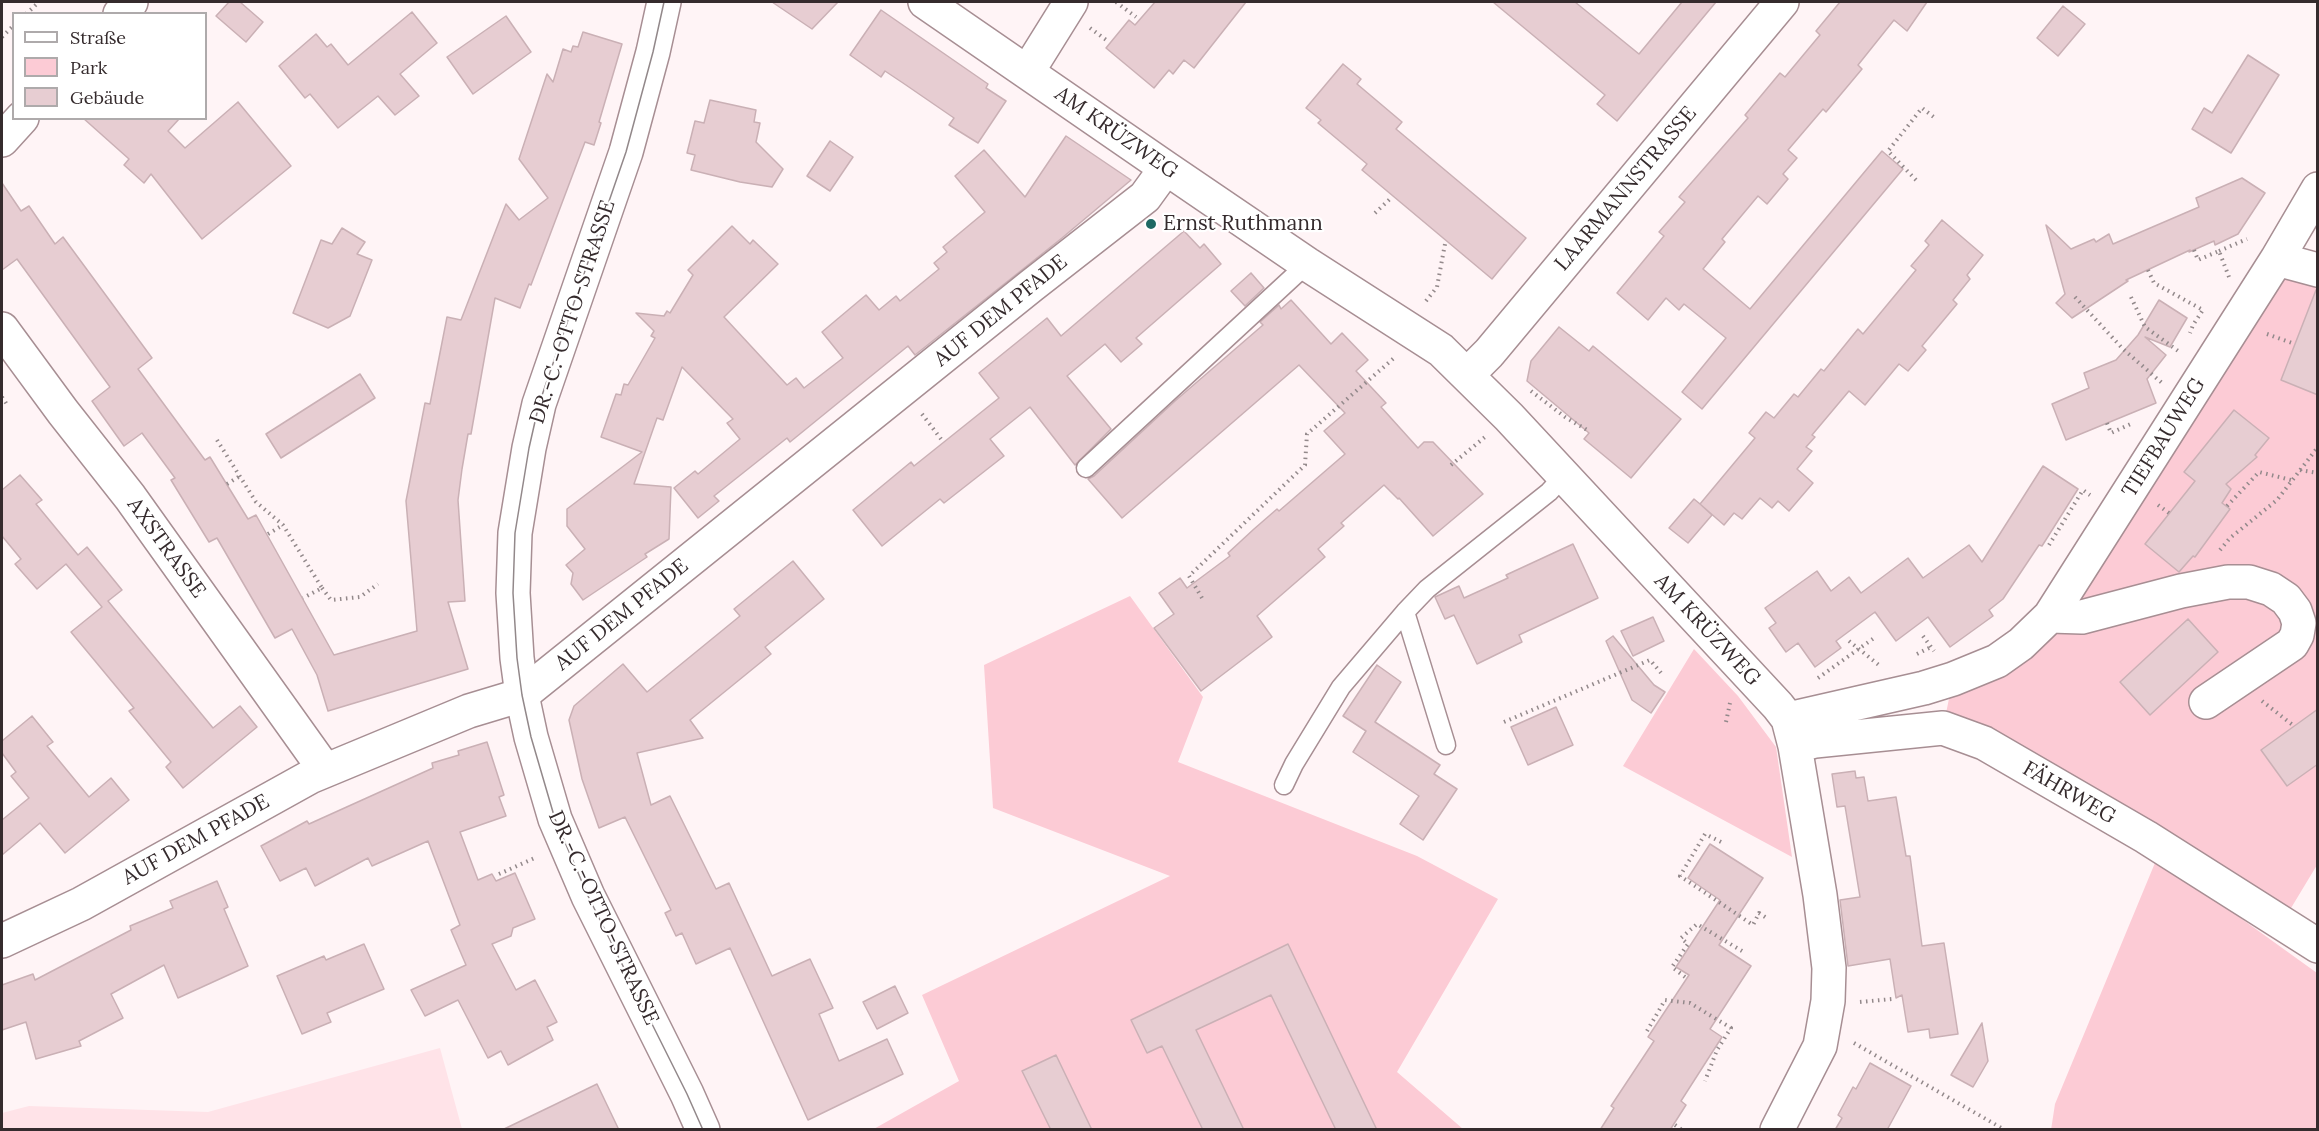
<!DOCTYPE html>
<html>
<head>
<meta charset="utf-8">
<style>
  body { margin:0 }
  #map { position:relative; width:2319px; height:1131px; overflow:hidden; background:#fff4f6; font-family:Lora,serif }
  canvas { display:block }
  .frame { position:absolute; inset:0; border:3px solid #352b2d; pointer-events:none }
  .legend { position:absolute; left:12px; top:12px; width:195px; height:108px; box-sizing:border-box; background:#fff; border:2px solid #aeaaab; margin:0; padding:8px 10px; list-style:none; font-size:18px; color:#352b2d }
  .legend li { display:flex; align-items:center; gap:12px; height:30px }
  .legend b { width:30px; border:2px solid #aeaaab }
</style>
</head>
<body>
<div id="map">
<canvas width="2319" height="1131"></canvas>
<div class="frame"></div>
<ul class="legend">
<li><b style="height:8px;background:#fff"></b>Straße</li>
<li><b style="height:16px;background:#fccbd5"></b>Park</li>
<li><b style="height:16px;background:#e7cdd2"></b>Gebäude</li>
</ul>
</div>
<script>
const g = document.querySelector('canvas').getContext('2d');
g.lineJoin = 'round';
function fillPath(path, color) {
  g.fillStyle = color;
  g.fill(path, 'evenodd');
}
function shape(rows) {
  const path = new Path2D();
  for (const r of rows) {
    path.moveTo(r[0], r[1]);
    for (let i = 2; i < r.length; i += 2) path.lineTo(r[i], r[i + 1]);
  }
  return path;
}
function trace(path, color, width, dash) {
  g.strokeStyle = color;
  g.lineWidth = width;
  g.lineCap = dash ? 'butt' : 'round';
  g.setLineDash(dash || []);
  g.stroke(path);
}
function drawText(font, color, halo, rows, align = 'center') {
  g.font = font + ' Lora,serif';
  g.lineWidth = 4.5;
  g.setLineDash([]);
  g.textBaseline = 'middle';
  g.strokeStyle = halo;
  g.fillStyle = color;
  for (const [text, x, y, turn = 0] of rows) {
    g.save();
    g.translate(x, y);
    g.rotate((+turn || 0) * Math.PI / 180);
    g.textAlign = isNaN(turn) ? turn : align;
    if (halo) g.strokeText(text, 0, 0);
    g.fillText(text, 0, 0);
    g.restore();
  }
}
const built = shape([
  [440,1048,462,1129,2,1129,2,1113,29,1106,208,1112]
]);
const green = shape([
  [2277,259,2317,274,2317,865,2282,923,1943,728,1953,679,2050,616],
  [1130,596,1203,697,1178,762,1417,856,1498,899,1397,1072,1463,1129,872,1130,959,1081,922,995,1170,876,993,808,984,665],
  [1694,649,1738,696,1776,747,1792,857,1623,766],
  [2157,858,2317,973,2317,1129,2051,1130,2055,1104]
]);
const building = shape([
  [229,2,240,2,263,22,246,42,216,16,229,2],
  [772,2,838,2,812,29,772,2],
  [1155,2,1246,2,1194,68,1184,60,1173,74,1169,70,1154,88,1106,48,1129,20,1135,25,1155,2],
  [1493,2,1575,2,1639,54,1682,2,1716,2,1617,121,1597,104,1605,95,1493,2],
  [1840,2,1927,2,1907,31,1894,20,1858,65,1862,69,1826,112,1823,109,1788,150,1797,158,1783,174,1788,179,1767,204,1758,196,1722,239,1725,242,1703,269,1750,309,1882,151,1903,169,1702,409,1682,392,1726,338,1684,304,1679,310,1666,298,1648,320,1617,293,1664,236,1659,232,1685,202,1679,197,1748,118,1745,115,1780,73,1785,77,1820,35,1816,31,1840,2],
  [2063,6,2085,24,2058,56,2037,38,2063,6],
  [881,10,988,84,986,88,1006,101,978,143,949,125,954,118,903,83,885,71,881,77,850,55,881,10],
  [412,12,437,43,400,74,419,96,395,115,378,96,338,128,310,94,305,98,279,66,316,34,327,47,331,44,348,65,412,12],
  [506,16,531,52,473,94,447,57,506,16],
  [583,32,622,44,599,122,601,123,594,145,585,142,531,285,529,284,520,308,495,298,471,434,468,434,462,469,458,500,465,601,448,602,468,669,328,711,317,675,292,629,275,638,217,538,209,542,171,480,175,478,142,433,124,446,92,401,110,387,17,259,2,270,2,183,21,211,29,206,55,244,63,237,152,358,138,369,205,460,210,457,248,519,256,515,334,655,417,631,406,501,425,403,430,404,447,317,461,320,506,204,519,220,548,198,519,159,547,74,553,82,563,49,571,52,573,46,578,47,583,32],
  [2248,55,2279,75,2231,153,2192,129,2204,108,2212,113,2248,55],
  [1343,64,1361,79,1357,84,1402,122,1396,129,1526,238,1492,279,1362,170,1367,164,1318,123,1321,120,1306,108,1343,64],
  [710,100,756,110,754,122,760,123,756,142,783,169,772,187,740,182,691,170,695,155,687,153,695,121,704,123,710,100],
  [238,102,291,166,202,239,151,174,144,183,124,165,129,159,83,118,180,118,168,131,185,148,238,102],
  [1066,136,1131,180,1062,238,915,355,908,346,790,442,787,438,714,496,719,501,698,518,674,488,695,471,698,474,740,439,727,423,733,419,682,367,663,420,657,418,634,484,671,487,669,539,645,554,647,557,583,600,571,584,573,573,566,565,585,549,567,526,567,509,642,452,601,437,616,394,621,395,624,384,628,385,655,338,651,336,654,331,636,313,664,316,667,311,670,313,693,275,688,270,732,226,750,244,753,240,778,264,724,317,787,385,796,378,804,388,843,358,822,332,866,295,879,310,896,296,900,301,939,269,934,263,947,252,943,247,985,212,955,176,984,150,1025,197,1066,136],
  [830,141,853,157,830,191,807,176,830,141],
  [2242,178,2265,193,2238,234,2215,245,2214,241,2189,252,2190,250,2126,280,2128,281,2072,318,2056,303,2065,294,2046,225,2071,249,2094,239,2096,242,2109,234,2113,244,2199,207,2196,198,2242,178],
  [1942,220,1983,255,1967,275,1970,279,1953,300,1957,304,1922,346,1926,350,1908,371,1899,364,1865,405,1849,391,1812,435,1815,437,1806,447,1812,451,1797,469,1813,483,1789,511,1778,501,1772,508,1760,498,1742,519,1734,513,1724,525,1700,504,1712,515,1688,543,1669,528,1694,499,1700,504,1755,438,1749,433,1766,412,1774,418,1794,394,1798,397,1821,369,1824,371,1858,329,1863,334,1916,270,1911,266,1929,245,1925,241,1942,220],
  [342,228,365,242,357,254,372,260,350,316,328,328,293,313,321,240,332,244,342,228],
  [1184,231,1200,248,1204,244,1221,264,1136,338,1142,344,1121,362,1105,344,1067,376,1111,429,1075,465,1030,407,990,439,1004,456,944,503,940,499,882,546,853,510,911,462,914,466,999,398,979,373,1047,318,1061,336,1184,231],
  [1251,273,1264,288,1245,306,1231,291,1251,273],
  [2316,290,2318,291,2318,395,2281,380,2316,290],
  [1291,300,1331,344,1342,333,1368,360,1356,371,1386,403,1381,407,1418,448,1424,442,1433,442,1483,494,1433,536,1399,498,1398,499,1384,485,1341,523,1344,526,1318,549,1325,557,1257,616,1272,637,1201,691,1154,628,1174,614,1159,593,1180,578,1187,588,1230,556,1228,553,1254,529,1277,509,1279,511,1345,454,1324,431,1345,413,1299,365,1122,518,1088,479,1094,476,1175,401,1263,325,1260,322,1279,305,1281,309,1291,300],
  [2159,300,2187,318,2170,347,2145,337,2166,355,2147,379,2156,403,2066,440,2052,404,2089,388,2084,373,2116,360,2138,335,2159,300],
  [1559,327,1589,351,1593,346,1681,419,1631,478,1584,439,1589,433,1527,381,1531,361,1559,327],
  [360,374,375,398,281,458,266,434,360,374],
  [2234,410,2269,438,2255,455,2257,457,2226,484,2231,489,2222,503,2230,509,2195,557,2193,556,2179,572,2145,544,2195,481,2184,472,2234,410],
  [2043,466,2078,489,2042,546,2039,545,2003,599,1989,610,1993,616,1950,647,1928,617,1896,641,1875,612,1836,641,1841,648,1815,667,1798,643,1786,652,1769,628,1776,623,1765,608,1817,571,1831,591,1849,577,1861,593,1908,558,1923,578,1969,545,1982,562,2043,466],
  [20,475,42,500,36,504,78,555,87,547,122,590,108,601,213,728,240,706,257,727,183,788,166,767,171,762,129,711,134,708,71,632,102,607,66,564,37,589,15,564,21,559,2,536,2,490,20,475],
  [1573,544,1598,598,1519,635,1522,642,1477,664,1454,615,1445,619,1435,597,1459,586,1464,598,1508,578,1506,575,1573,544],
  [793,561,824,599,765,647,771,654,690,720,703,738,637,753,651,805,670,796,716,889,729,883,772,976,810,959,833,1008,819,1014,839,1061,887,1039,903,1074,808,1120,730,948,696,964,682,933,676,936,665,913,671,910,625,817,599,828,582,779,569,720,574,706,623,664,647,692,740,616,734,609,793,561],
  [1653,617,1664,641,1633,656,1621,631,1653,617],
  [2188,619,2218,652,2150,715,2120,682,2188,619],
  [1613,636,1654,685,1665,692,1651,713,1632,700,1606,641,1613,636],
  [1377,665,1401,682,1375,722,1440,765,1434,774,1457,789,1423,840,1400,824,1419,796,1353,752,1366,731,1343,716,1377,665],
  [1556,707,1573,745,1528,765,1511,727,1556,707],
  [2318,709,2318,764,2287,786,2261,750,2318,709],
  [32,716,53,742,47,746,89,797,111,778,129,800,65,853,40,823,2,855,2,820,29,798,11,776,16,772,2,753,2,741,32,716],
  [487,742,504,795,499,797,506,816,460,832,478,880,492,874,496,881,515,873,535,919,513,928,511,936,492,944,516,990,535,980,557,1022,547,1027,553,1040,508,1065,501,1051,488,1058,458,1000,425,1016,411,990,466,965,451,930,460,925,428,841,372,866,368,858,315,886,306,868,280,881,261,846,307,821,309,824,433,768,432,763,459,755,458,751,487,742],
  [1855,771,1856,778,1864,777,1868,801,1896,797,1906,856,1910,856,1922,946,1944,943,1958,1034,1930,1038,1929,1029,1908,1032,1902,995,1896,998,1890,959,1848,966,1840,900,1860,897,1845,806,1837,807,1832,774,1855,771],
  [1710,844,1763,878,1719,945,1751,966,1710,1029,1722,1037,1681,1101,1686,1105,1670,1130,1600,1130,1614,1108,1611,1106,1654,1041,1648,1037,1689,975,1676,967,1720,900,1688,878,1710,844],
  [217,881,228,907,224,909,248,966,178,998,164,965,111,994,123,1018,79,1041,81,1046,36,1059,26,1022,2,1030,2,985,33,974,35,980,131,930,130,926,173,908,170,901,217,881],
  [364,944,384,989,327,1013,331,1022,302,1034,277,976,324,956,326,960,364,944],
  [1288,944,1333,1038,1377,1130,1336,1130,1271,995,1196,1030,1244,1130,1203,1130,1162,1046,1147,1053,1131,1020,1288,944],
  [895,986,908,1013,877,1029,863,1002,895,986],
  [1982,1023,1988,1061,1973,1087,1951,1075,1982,1023],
  [1056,1055,1092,1130,1051,1130,1022,1071,1056,1055],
  [1870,1063,1911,1086,1887,1130,1835,1130,1842,1118,1838,1115,1853,1087,1856,1089,1870,1063],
  [597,1084,619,1130,502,1130,554,1105,597,1084]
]);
const path = shape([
  [1116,2,1136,17],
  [26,14,39,2],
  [1090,28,1109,42],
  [2,37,14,25],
  [1916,180,1888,151,1922,108,1935,118],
  [1375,213,1391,198],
  [2194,250,2198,260,2219,251,2229,277],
  [2219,251,2247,239],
  [2148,270,2154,283,2203,310,2193,325,2190,333],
  [2075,297,2123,349,2162,383],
  [2131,297,2145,327,2181,353],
  [1426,301,1437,287,1445,244],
  [2267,334,2295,344],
  [1531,391,1565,417,1587,430],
  [2,397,8,406],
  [922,414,941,439],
  [2107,423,2111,433,2133,423],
  [217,440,256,502,283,525,322,588,303,598],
  [1451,465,1485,437],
  [2300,470,2318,473],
  [227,484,240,476],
  [2158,505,2169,513],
  [2227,506,2259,472,2291,480],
  [268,534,283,525],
  [2049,545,2083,490,2090,495],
  [2220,550,2230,538,2277,500,2318,447],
  [322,588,331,600,360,597,378,584],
  [1202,598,1189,576,1305,465,1307,434,1394,358],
  [1923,636,1934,651],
  [1849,641,1880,666],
  [1917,654,1931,647],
  [1818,678,1874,638],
  [2262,701,2294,726],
  [1504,722,1650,660,1662,674],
  [1726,722,1730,703],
  [1721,842,1705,834,1680,876,1753,925,1759,913,1768,919],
  [499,874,537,857],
  [1685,977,1672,967,1688,944,1681,938,1697,924,1742,951],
  [1860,1002,1892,999],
  [1647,1031,1665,1000,1690,1003,1731,1028,1717,1050,1705,1081],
  [1854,1043,2005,1130],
  [1675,1125,1682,1130]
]);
const lane = shape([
  [1086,468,1307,264],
  [1405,612,1446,745],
  [1284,785,1294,764,1341,687,1405,612,1427,589,1549,492,1563,477]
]);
const street = shape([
  [925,2,1166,168,1307,264,1441,350,1509,417,1778,706,1788,719,1795,746,1820,895,1829,968,1828,1001,1820,1046,1777,1130],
  [120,14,131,2],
  [1028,71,1071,2],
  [2,140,22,118],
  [2277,259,2318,270],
  [2,329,63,412,130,497,325,770],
  [1467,375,1489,353,1782,2],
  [2050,616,2082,617,2181,591,2228,582,2249,582,2271,589,2286,599,2295,611,2299,623,2297,635,2292,644,2206,702],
  [1788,719,1924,688,1953,679,1997,661,2021,644,2050,616,2277,259,2318,189],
  [1795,746,1815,741,1943,728,1984,743,2146,837,2318,946],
  [2,941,81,904,310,777,469,711,522,695,1031,286,1145,197,1166,168]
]);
const secondary = shape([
  [664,2,653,52,626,152,539,404,529,448,515,533,513,593,517,658,522,695,531,737,555,819,588,896,687,1094,703,1130]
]);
const tram = shape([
  [664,2,653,52,626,152,539,404,529,448,515,533,513,593,517,658,522,695,531,737,555,819,588,896,687,1094,703,1130]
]);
const markers = [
  [1151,224,6,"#1e6964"]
];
const streetNames = [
  ["AM KRÜZWEG",1116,133,35],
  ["LAARMANNSTRASSE",1626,189,-50],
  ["AUF DEM PFADE",1001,311,-39],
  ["DR.-C.-OTTO-STRASSE",573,312,-72],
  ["TIEFBAUWEG",2164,438,-58],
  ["AXSTRASSE",166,548,54],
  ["AUF DEM PFADE",622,615,-39],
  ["AM KRÜZWEG",1707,630,47],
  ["FÄHRWEG",2069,793,30],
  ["AUF DEM PFADE",196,840,-29],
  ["DR.-C.-OTTO-STRASSE",603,918,65]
];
const poiNames = [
  ["Ernst Ruthmann",1163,224]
];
fillPath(built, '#ffe3e8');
fillPath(green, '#fccbd5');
fillPath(building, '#e7cdd2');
trace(building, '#cab0b5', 1.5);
trace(lane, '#a78e93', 21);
trace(street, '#a78e93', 36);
trace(secondary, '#a78e93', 36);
trace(path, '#93898b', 4, [1.5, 4.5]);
trace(lane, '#fff', 18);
trace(street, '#fff', 33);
trace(secondary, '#fff', 33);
trace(tram, '#92888a', 1.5);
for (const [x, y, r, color] of markers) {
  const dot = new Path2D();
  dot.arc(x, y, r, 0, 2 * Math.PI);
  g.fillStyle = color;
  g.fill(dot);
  trace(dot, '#fff', 2);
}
drawText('21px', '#352b2d', '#fff', streetNames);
drawText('21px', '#352b2d', '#fff', poiNames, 'left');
</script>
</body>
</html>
